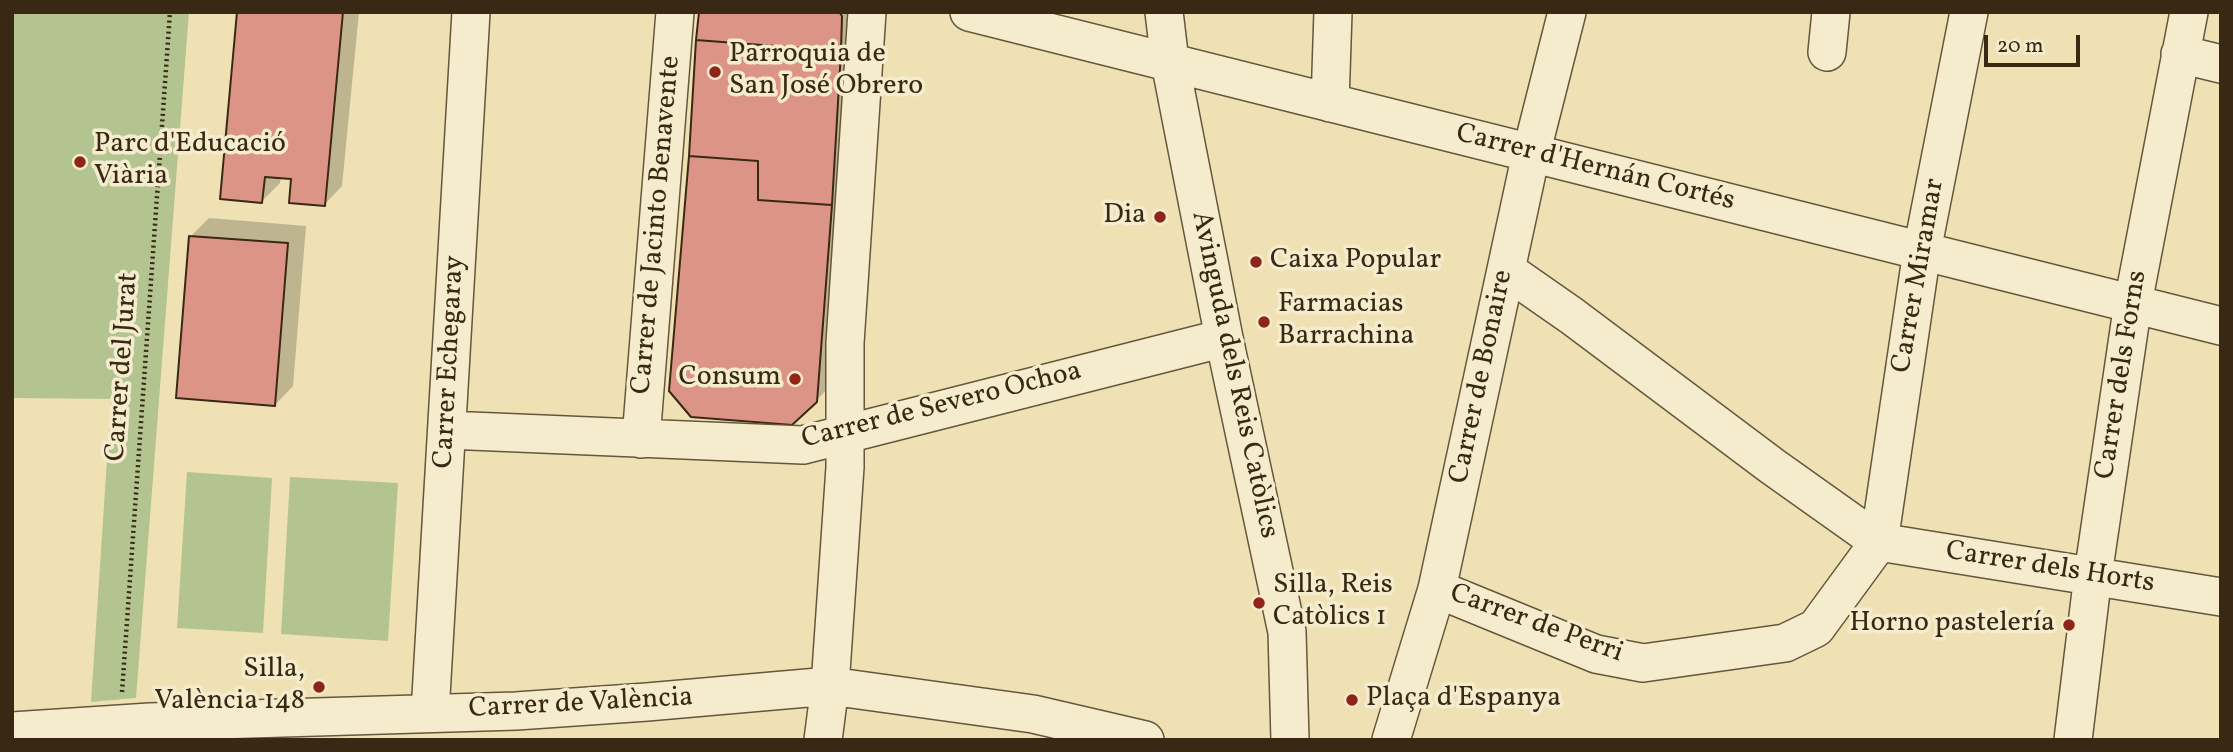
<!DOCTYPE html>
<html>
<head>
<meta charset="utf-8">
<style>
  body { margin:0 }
  #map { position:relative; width:2233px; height:752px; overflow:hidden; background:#efe1b4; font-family:Vollkorn,serif }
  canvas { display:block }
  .frame { position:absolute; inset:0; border:14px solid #382814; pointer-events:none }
  .scale { position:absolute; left:1984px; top:35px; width:96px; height:32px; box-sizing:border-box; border:4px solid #382814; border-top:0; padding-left:9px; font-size:21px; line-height:24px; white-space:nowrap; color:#382814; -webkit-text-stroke:5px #f5ecce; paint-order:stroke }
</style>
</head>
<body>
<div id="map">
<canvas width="2233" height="752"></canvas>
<div class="frame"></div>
<div class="scale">20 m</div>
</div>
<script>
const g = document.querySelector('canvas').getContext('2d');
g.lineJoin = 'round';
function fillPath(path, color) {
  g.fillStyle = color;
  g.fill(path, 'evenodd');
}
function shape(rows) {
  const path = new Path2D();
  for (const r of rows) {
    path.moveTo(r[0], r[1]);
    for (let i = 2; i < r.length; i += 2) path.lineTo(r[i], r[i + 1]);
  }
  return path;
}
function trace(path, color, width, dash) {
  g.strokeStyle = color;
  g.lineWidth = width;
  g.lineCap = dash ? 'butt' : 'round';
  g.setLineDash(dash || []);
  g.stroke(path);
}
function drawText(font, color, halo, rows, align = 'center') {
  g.font = font + ' Vollkorn,serif';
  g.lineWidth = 7;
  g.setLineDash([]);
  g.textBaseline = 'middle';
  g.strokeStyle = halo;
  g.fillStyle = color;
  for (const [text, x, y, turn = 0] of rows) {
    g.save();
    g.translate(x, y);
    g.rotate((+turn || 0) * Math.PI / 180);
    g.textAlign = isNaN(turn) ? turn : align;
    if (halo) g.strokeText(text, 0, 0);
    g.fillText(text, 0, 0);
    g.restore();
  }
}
const green = shape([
  [12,12,189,12,136,698,91,702,111,399,12,398],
  [187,472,272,478,263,633,177,628],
  [290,477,398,483,388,641,281,634]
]);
const shadow = shape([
  [239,12,359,12,342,186,324,205,293,178,281,177,280,183,262,201],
  [701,12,858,12,834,382,816,401],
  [209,218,306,226,293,386,275,405,190,237]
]);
const building = shape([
  [237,12,343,12,325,206,289,203,291,179,265,177,262,203,220,199,237,12],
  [699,12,839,12,842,16,841,51,696,40,699,12],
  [696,40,841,51,832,205,758,200,758,161,689,156,696,40],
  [689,156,758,161,758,200,832,205,817,402,792,425,691,417,669,391,689,156],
  [189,236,288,243,275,406,176,398,189,236]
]);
const path = shape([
  [122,692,170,12]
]);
const minor = shape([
  [969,12,2221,326],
  [1164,12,1170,62,1224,338,1287,632,1290,740],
  [1827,52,1831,12],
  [2180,54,2221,64],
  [1330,103,1333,12],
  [1506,270,1572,316,1772,466,1879,542,2221,597],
  [447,430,803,445,1224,338],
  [641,439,675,12],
  [1437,589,1596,654,1643,663,1785,643,1816,628,1879,542,1922,251,1969,12],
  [430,713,471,12],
  [12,731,150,722,516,711,647,702,830,686,1033,714,1145,740],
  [823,740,830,686,845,467,845,343,867,12],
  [1391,740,1437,589,1531,154,1567,12],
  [2073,740,2093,575,2133,303,2189,12]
]);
const markers = [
  [715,72,7,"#8f2418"],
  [80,162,7,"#8f2418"],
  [1160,217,7,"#8f2418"],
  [1256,262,7,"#8f2418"],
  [1264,322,7,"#8f2418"],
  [795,379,7,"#8f2418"],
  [1259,603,7,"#8f2418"],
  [2069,625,7,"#8f2418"],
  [319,687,7,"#8f2418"],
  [1352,700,7,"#8f2418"]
];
const poiNames = [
  ["Parroquia de",729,56],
  ["San José Obrero",729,88],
  ["Parc d'Educació",94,146],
  ["Viària",94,178],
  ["Dia",1146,217,"right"],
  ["Caixa Popular",1270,262],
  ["Farmacias",1278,306],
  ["Barrachina",1278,338],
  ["Consum",781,379,"right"],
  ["Silla, Reis",1273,587],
  ["Catòlics 1",1273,619],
  ["Horno pastelería",2055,625,"right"],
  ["Silla,",305,671,"right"],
  ["València 148",305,703,"right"],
  ["Plaça d'Espanya",1366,700]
];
const streetNames = [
  ["Carrer d'Hernán Cortés",1595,169,14],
  ["Carrer de Jacinto Benavente",658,225,-85],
  ["Carrer Miramar",1920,276,-80],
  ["Carrer Echegaray",451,362,-87],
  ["Carrer del Jurat",124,367,-86],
  ["Avinguda dels Reis Catòlics",1233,375,78],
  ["Carrer dels Forns",2123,375,-81],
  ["Carrer de Bonaire",1483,377,-78],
  ["Carrer de Severo Ochoa",942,407,-14],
  ["Carrer dels Horts",2050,569,9],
  ["Carrer de Perri",1536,625,20],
  ["Carrer de València",581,705,-3]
];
fillPath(green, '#b4c491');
fillPath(shadow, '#0003');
fillPath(building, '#dc9487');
trace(building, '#382814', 2);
trace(minor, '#66563c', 40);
trace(path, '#382814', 4.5, [2, 3.5]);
trace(minor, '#f5ecce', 37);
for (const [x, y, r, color] of markers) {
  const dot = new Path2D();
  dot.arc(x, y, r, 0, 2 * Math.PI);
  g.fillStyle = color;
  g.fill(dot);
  trace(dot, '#f5ecce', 2.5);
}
drawText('28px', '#382814', '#f5ecce', poiNames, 'left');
drawText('28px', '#382814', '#f5ecce', streetNames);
</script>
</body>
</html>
